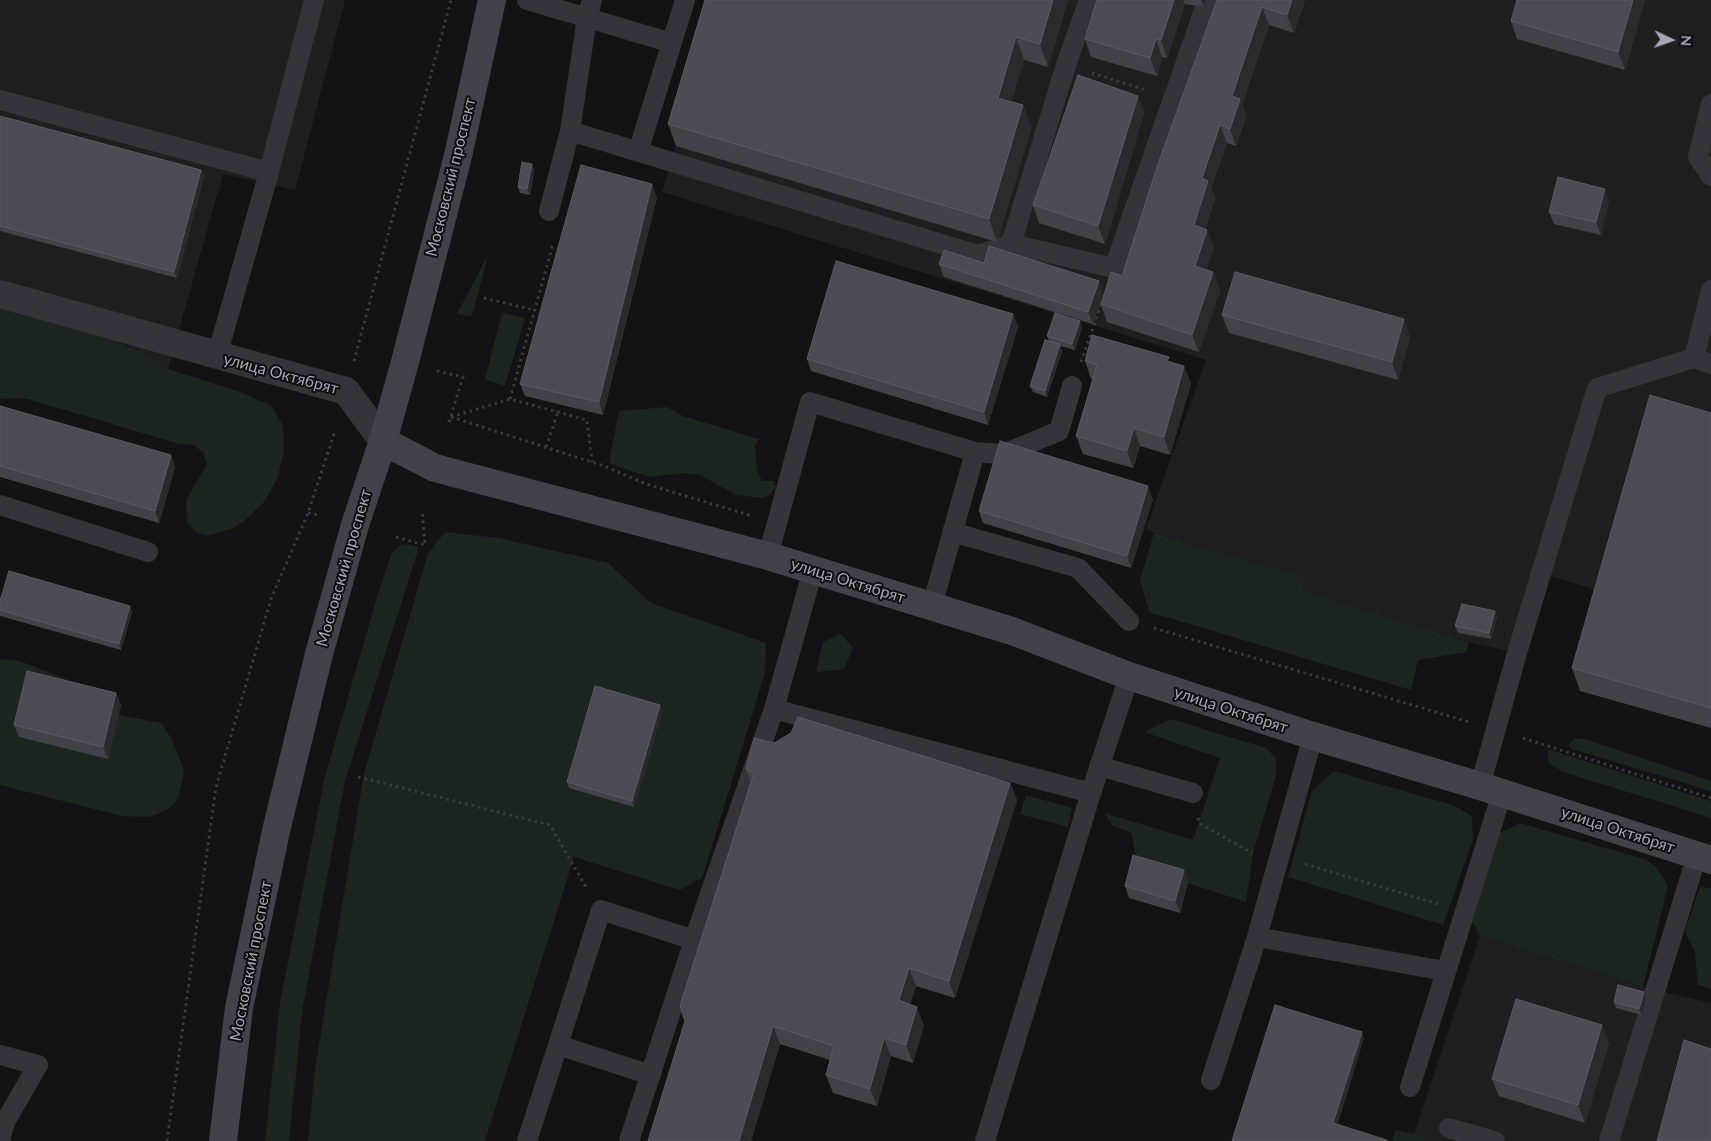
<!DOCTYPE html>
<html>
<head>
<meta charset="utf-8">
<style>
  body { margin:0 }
  #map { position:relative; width:1711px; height:1141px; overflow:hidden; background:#131315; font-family:Lato,sans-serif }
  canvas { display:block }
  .north { position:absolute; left:1646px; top:15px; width:50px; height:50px; -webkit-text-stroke:4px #0e0e10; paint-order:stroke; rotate:93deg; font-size:14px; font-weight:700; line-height:20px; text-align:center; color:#a4a7b6 }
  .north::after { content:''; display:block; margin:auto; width:18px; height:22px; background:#a4a7b6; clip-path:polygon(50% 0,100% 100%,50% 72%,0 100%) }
</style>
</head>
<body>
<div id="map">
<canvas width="1711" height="1141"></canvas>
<div class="north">N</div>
</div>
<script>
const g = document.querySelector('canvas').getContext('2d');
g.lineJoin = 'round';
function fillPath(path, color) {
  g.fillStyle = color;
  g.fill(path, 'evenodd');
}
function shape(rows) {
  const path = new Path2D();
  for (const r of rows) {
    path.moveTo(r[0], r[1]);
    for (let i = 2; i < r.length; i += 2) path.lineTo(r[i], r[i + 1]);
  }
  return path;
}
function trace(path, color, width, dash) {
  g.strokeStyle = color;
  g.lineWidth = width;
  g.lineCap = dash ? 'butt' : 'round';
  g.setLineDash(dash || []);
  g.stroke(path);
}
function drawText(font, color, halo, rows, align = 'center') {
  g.font = font + ' Lato,sans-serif';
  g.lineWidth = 4;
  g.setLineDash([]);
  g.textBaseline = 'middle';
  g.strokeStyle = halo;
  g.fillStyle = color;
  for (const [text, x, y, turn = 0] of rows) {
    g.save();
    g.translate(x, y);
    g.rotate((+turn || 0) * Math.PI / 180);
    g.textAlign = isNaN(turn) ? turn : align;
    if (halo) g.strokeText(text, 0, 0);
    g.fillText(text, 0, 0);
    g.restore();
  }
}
const built = shape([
  [0,0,345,0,295,190,223,174,168,369,127,345,0,302],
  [720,0,1711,0,1711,625,1547,575,1517,653,1469,642,1302,591,1303,577,1154,533,1146,528,1206,360,662,192],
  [1480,936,1643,987,1711,1003,1711,1141,1435,1141,1414,1134]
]);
const green = shape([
  [488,255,472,316,457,314],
  [0,302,117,341,148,356,168,369,240,392,272,406,283,426,284,452,277,479,264,502,243,522,231,529,205,536,194,531,187,522,186,500,207,464,203,452,193,445,179,444,28,399,15,398,0,399],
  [502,313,525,318,505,386,485,379],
  [667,407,683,416,759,439,755,446,757,470,762,481,773,481,776,487,769,495,762,498,736,495,700,475,682,473,649,477,609,463,619,411],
  [445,532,499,538,608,563,651,603,766,643,765,673,702,878,680,890,574,857,485,1141,308,1141,315,1069,364,774,428,553],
  [1154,533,1304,577,1303,591,1469,642,1466,652,1418,660,1411,690,1149,612,1140,580],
  [402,544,419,547,345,781,303,1006,289,1141,265,1141,280,1003,325,776,381,584,392,553],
  [841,634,853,648,844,669,816,672,823,642],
  [0,659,20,661,68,680,82,687,118,715,161,723,171,738,184,770,179,795,174,804,167,810,150,817,122,816,0,785],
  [1171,719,1266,748,1275,757,1277,772,1253,853,1246,902,1138,867,1131,832,1112,826,1105,813,1193,840,1220,758,1144,732],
  [1574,739,1584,739,1711,781,1711,791,1572,749,1568,745],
  [1548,749,1711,801,1711,818,1563,772,1550,764,1547,757],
  [1334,771,1453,805,1472,816,1473,840,1443,925,1288,877,1312,791],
  [1026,795,1072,808,1068,827,1020,814],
  [1520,823,1647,860,1656,867,1668,886,1643,987,1480,936,1471,919,1499,833],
  [1700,887,1711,888,1711,989,1698,985,1695,953,1685,931],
  [1396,1130,1414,1134,1438,1141,1392,1141]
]);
const path = shape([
  [1092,73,1146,90],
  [484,298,534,310],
  [354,361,451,0],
  [1081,362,1102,302],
  [437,371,463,377,449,422],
  [510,399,553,244],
  [451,417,604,466,646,484,752,516],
  [451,417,510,399,587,420,592,462],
  [546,447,558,412],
  [308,513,318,515],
  [396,537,425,545,422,510],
  [1154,628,1469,722],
  [1523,738,1711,798],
  [358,777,550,825,586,887],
  [1198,818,1199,823,1252,853],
  [1305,864,1438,904],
  [167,1141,216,787,271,599,308,513,335,431]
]);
const lane = shape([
  [527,0,672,43],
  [1089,0,1066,65,1011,244,1114,268,1203,13,1216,0],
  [0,100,269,172,217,356],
  [1711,104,1698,157,1711,176],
  [570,131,978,255,1011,244],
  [638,152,685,0],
  [269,172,314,0],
  [549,211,570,131,587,18,592,0],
  [1694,358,1711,290],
  [0,505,148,552],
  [952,532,1078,568,1129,621],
  [768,556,810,402,975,452],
  [932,606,975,452,1004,454,1059,431,1072,386],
  [774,709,1091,793],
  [1099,766,1193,793],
  [1480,786,1517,653,1597,388,1694,358,1711,364],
  [1257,937,1445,971],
  [0,1055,38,1065,5,1122,0,1140],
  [651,1075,558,1045,601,910,694,940],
  [1211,1080,1257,937,1313,736],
  [1410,1087,1502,793],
  [1449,1128,1495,1141],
  [527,1141,558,1045],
  [629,1141,694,940,774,709,813,570],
  [985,1141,1091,793,1129,676],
  [1609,1141,1697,855]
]);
const street = shape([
  [0,294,346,391,383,441]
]);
const secondary = shape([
  [383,441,435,468,768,556,1012,631,1129,676,1313,736,1480,786,1711,860],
  [223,1141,239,1008,276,831,319,654,355,525,383,441,405,362,458,156,492,0]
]);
const wall = shape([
  [705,0,1068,0,1048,67,1024,60,1011,102,1023,105,1031,128,997,242,676,146,668,124],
  [1097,0,1206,0,1204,7,1185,4,1167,58,1162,57,1157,76,1091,57,1085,39],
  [1217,0,1305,0,1294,33,1269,25,1242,104,1246,117,1236,146,1227,143,1211,188,1215,198,1205,229,1214,247,1206,270,1220,290,1199,352,1107,322,1101,304,1122,276],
  [1645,0,1625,70,1517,39,1511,21],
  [1138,96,1144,113,1105,244,1039,223,1033,205],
  [0,116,201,170,204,176,177,278,0,231],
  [534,170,530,195,520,193,518,187],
  [657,197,603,415,525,396,520,384],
  [1609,201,1601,235,1554,224,1549,212],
  [984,263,1103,293,1093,324,944,277,939,264],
  [1013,314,1018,327,988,425,811,371,807,359],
  [1222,315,1410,337,1398,380,1229,333],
  [1082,327,1075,350,1060,346,1062,351,1047,397,1033,392,1030,386,1049,341,1047,336],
  [1085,361,1170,362,1184,366,1191,384,1170,455,1140,446,1133,468,1083,454,1076,436,1093,379,1091,379],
  [0,406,171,455,175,467,159,523,0,477],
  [1711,413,1711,728,1580,691,1572,668],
  [1153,499,1131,568,983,523,979,511],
  [0,601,132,612,121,650,0,616],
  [1495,611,1497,618,1491,639,1458,633,1455,626],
  [116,693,121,705,108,759,19,737,14,725],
  [662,711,634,807,569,788,567,782],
  [774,743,1010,783,1017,800,955,998,916,986,910,1004,924,1025,913,1063,891,1056,877,1106,833,1093,826,1075,830,1060,780,1044,751,1141,648,1141,685,1021,751,783,746,769],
  [1184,870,1188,882,1180,913,1129,898,1125,886],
  [1644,992,1646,999,1642,1015,1616,1008,1614,1002],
  [1609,1043,1585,1123,1499,1096,1492,1079]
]);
const shadedWall = shape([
  [1053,0,1068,0,1048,67,1040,44],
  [1174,0,1183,0,1185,4,1167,58,1161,40],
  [1201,0,1206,0,1204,7],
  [1292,0,1305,0,1294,33,1287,15],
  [1633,0,1645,0,1625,70,1618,52],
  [1262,7,1269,25,1242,104,1246,117,1236,146,1230,129,1232,96],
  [1016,37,1024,60,1006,120,998,98],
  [1156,39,1162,57,1157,76,1150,58],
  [1138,96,1144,113,1105,244,1098,226],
  [1023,105,1031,128,997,242,989,219],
  [1220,125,1227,143,1211,188,1215,198,1200,243,1194,225,1202,178],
  [532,164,534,170,530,195,527,189],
  [201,170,204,176,177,278,174,272],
  [652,184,657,197,603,415,599,402],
  [1605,189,1609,201,1601,235,1596,222],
  [1207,230,1214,247,1202,284,1195,266],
  [1213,272,1220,290,1199,352,1192,335],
  [1099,281,1103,293,1093,324,1088,312],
  [1013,314,1018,327,988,425,984,412],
  [1404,319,1410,337,1398,380,1392,362],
  [1080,321,1082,327,1075,350,1072,344],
  [1060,344,1062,351,1047,397,1045,391],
  [1184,366,1191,384,1170,455,1164,437],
  [1134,428,1140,446,1133,468,1127,451],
  [171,455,175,467,159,523,155,511],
  [1148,486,1153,499,1131,568,1127,556],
  [130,606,132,612,121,650,119,644],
  [1495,611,1497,618,1491,639,1489,633],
  [116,693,121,705,108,759,103,747],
  [660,705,662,711,634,807,632,801],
  [1010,783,1017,800,955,998,949,981],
  [1184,870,1188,882,1180,913,1175,901],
  [909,968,916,986,905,1017,899,1000],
  [1644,992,1646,999,1642,1015,1639,1009],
  [917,1007,924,1025,913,1063,906,1045],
  [1602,1025,1609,1043,1585,1123,1578,1105],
  [773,1026,780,1044,751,1141,739,1141],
  [1362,1032,1364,1038,1336,1130,1333,1123],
  [884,1038,891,1056,877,1106,870,1089]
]);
const building = shape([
  [705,0,1053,0,1040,44,1016,37,998,98,1023,105,989,219,668,124,705,0],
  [1097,0,1174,0,1161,40,1156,39,1150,58,1085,39,1097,0],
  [1217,0,1292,0,1287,15,1262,7,1232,96,1240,99,1230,129,1220,125,1202,178,1208,181,1194,225,1207,230,1195,266,1213,272,1192,335,1101,304,1111,272,1122,276,1158,164,1217,0],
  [1517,0,1633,0,1618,52,1511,21,1517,0],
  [1078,75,1138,96,1098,226,1033,205,1078,75],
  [0,116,201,170,174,272,0,226,0,116],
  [522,162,532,164,527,189,518,187,522,162],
  [581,165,652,184,599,402,520,384,581,165],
  [1558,177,1605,189,1596,222,1549,212,1558,177],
  [989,246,1099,281,1088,312,939,264,944,250,984,263,989,246],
  [836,261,1013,314,984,412,807,359,836,261],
  [1235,272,1404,319,1392,362,1222,315,1235,272],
  [1055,313,1080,321,1072,344,1047,336,1055,313],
  [1092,335,1169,357,1167,361,1184,366,1164,437,1134,428,1127,451,1076,436,1097,365,1085,361,1092,335],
  [1045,340,1060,344,1045,391,1030,386,1045,340],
  [1650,395,1711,413,1711,708,1572,668,1650,395],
  [0,406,171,455,155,511,0,466,0,406],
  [1000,441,1148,486,1127,556,979,511,1000,441],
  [9,571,130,606,119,644,0,610,0,601,9,571],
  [1462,604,1495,611,1489,633,1455,626,1462,604],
  [27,671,116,693,103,747,14,725,27,671],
  [595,686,660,705,632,801,567,782,595,686],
  [798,717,1010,783,949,981,909,968,899,1000,917,1007,906,1045,884,1038,870,1089,826,1075,834,1046,773,1026,739,1141,648,1141,685,1021,680,1006,754,773,746,769,754,738,774,743,791,733,798,717],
  [1133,855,1184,870,1175,901,1125,886,1133,855],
  [1618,985,1644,992,1639,1009,1614,1002,1618,985],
  [1516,999,1602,1025,1578,1105,1492,1079,1516,999],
  [1275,1005,1362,1032,1333,1123,1387,1140,1387,1141,1232,1141,1275,1005],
  [1684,1040,1711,1049,1711,1141,1657,1141,1684,1040]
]);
const streetNames = [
  ["Московский проспект",451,177,-76],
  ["улица Октябрят",281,374,15],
  ["Московский проспект",344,568,-74],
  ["улица Октябрят",848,581,17],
  ["улица Октябрят",1231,710,18],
  ["улица Октябрят",1618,830,18],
  ["Московский проспект",251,961,-79]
];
fillPath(built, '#1f1f22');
fillPath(green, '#1d251f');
trace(path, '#3a3b41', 3, [2.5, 4]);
trace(lane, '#34343a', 20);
trace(street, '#34343a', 28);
trace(secondary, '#42434a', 28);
fillPath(wall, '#414348');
fillPath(shadedWall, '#2a2b2f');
fillPath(building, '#4c4d54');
trace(building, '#5a5b63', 1);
drawText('16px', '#a4a7b6', '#0e0e10', streetNames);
</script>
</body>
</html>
